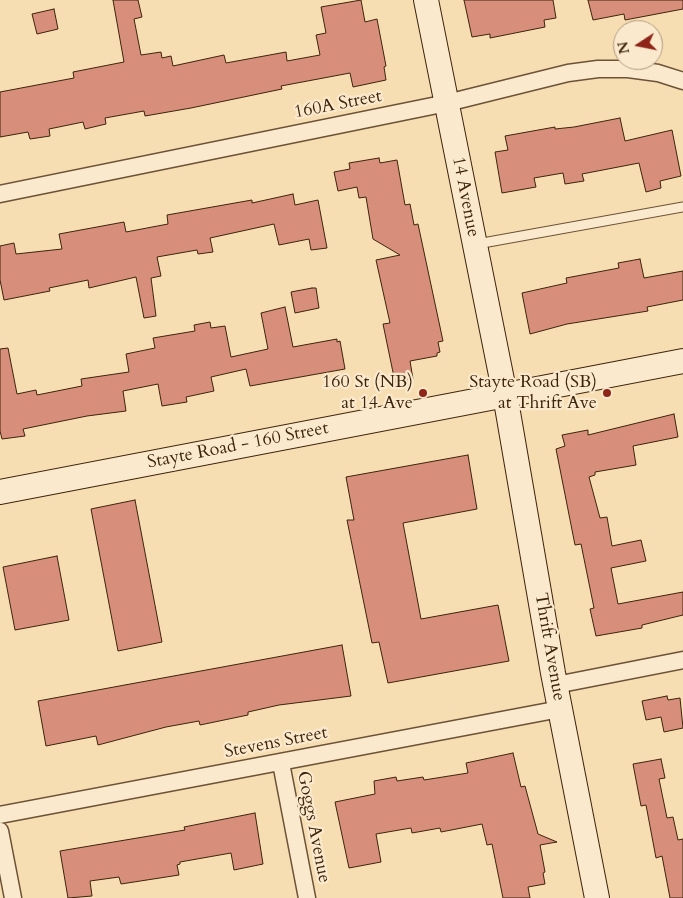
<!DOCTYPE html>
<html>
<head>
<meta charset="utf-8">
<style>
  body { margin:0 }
  #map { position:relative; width:683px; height:898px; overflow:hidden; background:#f7ddb2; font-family:Cardo,serif }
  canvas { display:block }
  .north { position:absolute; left:613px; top:20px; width:50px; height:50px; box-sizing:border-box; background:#fae9cd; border:1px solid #ae9a80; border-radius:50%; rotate:259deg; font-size:14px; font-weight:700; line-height:20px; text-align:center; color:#3d240c }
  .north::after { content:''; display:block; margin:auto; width:18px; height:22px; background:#8f2418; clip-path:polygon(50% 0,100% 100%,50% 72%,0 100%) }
</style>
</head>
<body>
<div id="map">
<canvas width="683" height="898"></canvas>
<div class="north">N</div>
</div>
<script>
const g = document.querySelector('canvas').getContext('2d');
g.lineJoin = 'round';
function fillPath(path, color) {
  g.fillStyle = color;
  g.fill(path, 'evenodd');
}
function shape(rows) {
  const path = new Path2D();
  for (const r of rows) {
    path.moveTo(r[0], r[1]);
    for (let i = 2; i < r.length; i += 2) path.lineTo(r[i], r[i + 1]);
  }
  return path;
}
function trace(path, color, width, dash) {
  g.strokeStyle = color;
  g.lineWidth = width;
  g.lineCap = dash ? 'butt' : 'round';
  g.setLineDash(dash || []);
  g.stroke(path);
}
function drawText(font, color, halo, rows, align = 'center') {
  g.font = font + ' Cardo,serif';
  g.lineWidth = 4.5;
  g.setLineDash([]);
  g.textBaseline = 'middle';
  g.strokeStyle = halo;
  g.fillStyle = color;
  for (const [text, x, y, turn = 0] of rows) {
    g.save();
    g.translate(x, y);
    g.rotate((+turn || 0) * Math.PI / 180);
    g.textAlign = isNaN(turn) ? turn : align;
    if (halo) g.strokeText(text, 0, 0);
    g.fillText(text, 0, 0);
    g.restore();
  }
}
const building = shape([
  [113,0,138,0,142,17,134,19,141,55,161,52,162,58,171,56,173,66,224,55,226,63,286,52,287,61,320,55,316,35,326,33,321,7,361,0,365,22,377,19,386,66,384,67,386,80,353,87,350,73,281,86,282,89,191,108,145,116,144,111,105,118,106,124,85,129,83,122,49,129,50,136,30,139,28,132,0,137,0,92,74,78,73,72,124,62,113,0],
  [464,0,553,0,556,18,544,20,545,27,490,38,490,34,472,37,464,0],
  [588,0,683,0,683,9,625,20,624,14,593,20,588,0],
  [54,9,58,29,37,34,32,14,54,9],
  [620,118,625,141,672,130,681,176,660,181,661,188,646,192,639,163,582,174,584,181,565,184,563,173,534,178,536,187,502,193,495,152,508,150,505,136,555,127,555,129,574,127,620,118],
  [379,158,380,163,397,160,405,205,410,204,414,225,418,224,443,341,438,342,440,352,437,353,437,356,410,361,413,379,395,382,383,324,390,323,376,260,400,255,373,239,366,197,359,198,357,187,338,191,334,172,350,169,349,163,379,158],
  [293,194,295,205,318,200,327,248,311,250,309,239,279,245,274,224,210,238,213,252,198,254,197,250,157,257,161,276,151,278,156,316,144,318,136,277,89,288,88,280,49,288,50,291,4,300,0,280,0,246,14,243,16,254,62,249,59,234,124,222,126,232,168,224,167,215,252,200,252,203,293,194],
  [640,259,644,278,683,271,683,300,647,307,648,311,567,324,530,334,522,293,567,283,566,278,619,268,618,263,640,259],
  [312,288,316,288,319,308,295,313,291,292,312,288],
  [285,307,293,347,337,339,337,342,340,341,345,369,250,386,246,369,211,377,214,391,186,397,187,402,162,406,158,384,123,391,126,411,87,416,23,429,25,436,2,439,0,431,0,349,8,348,17,394,36,390,37,395,82,386,81,379,129,372,126,354,155,348,153,338,195,331,194,325,210,322,211,328,225,326,231,357,268,349,261,313,285,307],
  [674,414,678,437,633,446,636,465,595,472,595,475,589,477,600,518,607,517,612,546,641,540,646,561,611,568,618,604,683,592,683,615,642,625,642,628,596,636,590,609,594,608,581,544,575,545,556,449,565,446,562,435,588,430,588,435,674,414],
  [468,455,477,509,403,523,421,619,498,605,509,661,388,683,379,642,372,643,347,520,354,520,346,477,468,455],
  [135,500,162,642,118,651,91,509,135,500],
  [57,556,69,620,15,630,3,567,57,556],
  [342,645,351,696,279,705,248,712,248,715,200,725,199,721,166,727,98,745,96,736,46,746,38,701,342,645],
  [667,696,668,700,680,698,683,728,664,732,661,717,646,720,642,701,667,696],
  [513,753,521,787,525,786,538,834,557,842,540,845,545,872,543,873,545,884,528,887,530,898,503,898,492,844,487,845,482,824,441,832,440,828,412,833,411,828,376,834,381,862,349,868,335,802,375,794,374,781,396,777,397,781,423,777,424,780,468,773,466,763,513,753],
  [661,759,665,778,659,779,667,818,673,817,678,840,683,839,683,898,670,898,662,856,656,858,646,805,641,806,633,764,661,759],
  [255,813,263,864,234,870,231,853,180,862,180,864,177,865,179,875,121,884,119,877,90,881,92,896,68,898,60,851,185,830,184,827,255,813]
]);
const lane = shape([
  [477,244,683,207]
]);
const street = shape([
  [0,194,447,103,568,73,598,69,628,69,658,73,683,81],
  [556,685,683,660],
  [281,763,307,898],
  [0,815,560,709],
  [0,831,13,898]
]);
const secondary = shape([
  [426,0,505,395,553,673,597,898],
  [0,492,683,361]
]);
const markers = [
  [423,393,5,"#8f2418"],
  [607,393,5,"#8f2418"]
];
const streetNames = [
  ["160A Street",338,105,-11],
  ["14 Avenue",465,197,79],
  ["Stayte Road - 160 Street",238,446,-11],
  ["Thrift Avenue",549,647,80],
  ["Stevens Street",276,743,-11],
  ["Goggs Avenue",313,827,79]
];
const poiNames = [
  ["160 St (NB)",413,383],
  ["at 14 Ave",413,404],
  ["Stayte Road (SB)",597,383],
  ["at Thrift Ave",597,404]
];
fillPath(building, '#d78e7b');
trace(building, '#3d240c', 1);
trace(lane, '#6c5236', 11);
trace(street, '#6c5236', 19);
trace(secondary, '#3d240c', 26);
trace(lane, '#fae9cd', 9);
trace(street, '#fae9cd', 16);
trace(secondary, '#fae9cd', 24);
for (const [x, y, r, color] of markers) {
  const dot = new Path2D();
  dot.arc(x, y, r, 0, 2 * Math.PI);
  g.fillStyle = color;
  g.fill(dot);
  trace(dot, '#fae9cd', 2);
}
drawText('18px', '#3d240c', '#fae9cd', streetNames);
drawText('18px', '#3d240c', '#fae9cd', poiNames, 'right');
</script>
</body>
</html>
